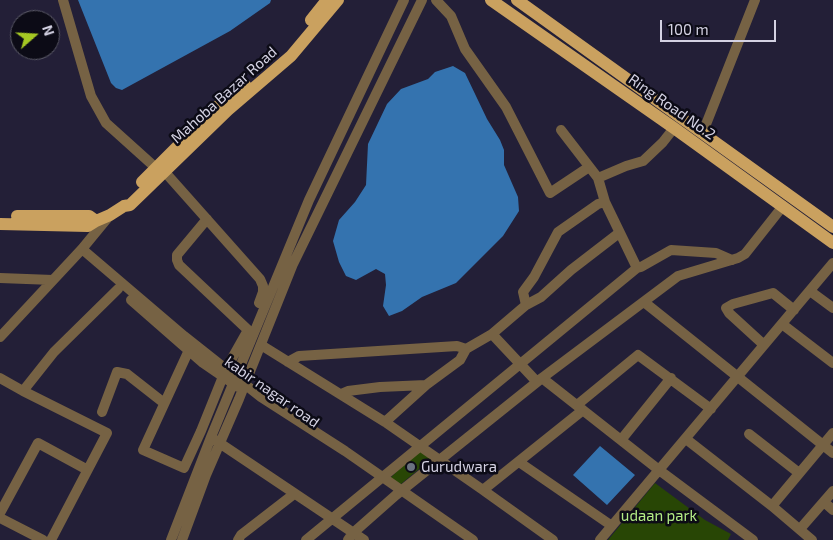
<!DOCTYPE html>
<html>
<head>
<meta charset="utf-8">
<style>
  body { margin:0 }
  #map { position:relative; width:833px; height:540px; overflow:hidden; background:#231f37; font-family:"Exo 2",sans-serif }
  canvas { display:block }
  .north { position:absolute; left:10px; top:10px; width:50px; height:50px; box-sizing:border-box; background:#0c0b16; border:1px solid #5c5b68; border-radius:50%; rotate:71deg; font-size:14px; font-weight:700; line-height:20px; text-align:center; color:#d4d2e3 }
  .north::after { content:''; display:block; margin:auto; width:18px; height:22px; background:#a5c823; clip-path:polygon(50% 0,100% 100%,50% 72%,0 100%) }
  .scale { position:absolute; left:660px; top:20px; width:116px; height:22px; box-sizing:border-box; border:2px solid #d4d2e3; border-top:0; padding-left:6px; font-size:15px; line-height:18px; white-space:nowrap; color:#d4d2e3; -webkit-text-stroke:4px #0c0b16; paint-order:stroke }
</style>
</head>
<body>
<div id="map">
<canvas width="833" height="540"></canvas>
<div class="north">N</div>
<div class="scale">100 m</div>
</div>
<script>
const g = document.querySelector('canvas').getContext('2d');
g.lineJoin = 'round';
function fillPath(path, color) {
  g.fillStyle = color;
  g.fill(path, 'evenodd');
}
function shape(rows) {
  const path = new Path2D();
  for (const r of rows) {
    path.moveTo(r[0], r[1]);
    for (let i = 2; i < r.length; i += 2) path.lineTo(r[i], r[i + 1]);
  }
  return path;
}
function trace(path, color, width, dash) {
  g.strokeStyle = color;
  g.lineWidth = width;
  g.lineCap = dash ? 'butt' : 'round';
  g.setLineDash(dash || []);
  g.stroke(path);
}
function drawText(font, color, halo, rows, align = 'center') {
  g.font = font + ' "Exo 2",sans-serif';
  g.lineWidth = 5;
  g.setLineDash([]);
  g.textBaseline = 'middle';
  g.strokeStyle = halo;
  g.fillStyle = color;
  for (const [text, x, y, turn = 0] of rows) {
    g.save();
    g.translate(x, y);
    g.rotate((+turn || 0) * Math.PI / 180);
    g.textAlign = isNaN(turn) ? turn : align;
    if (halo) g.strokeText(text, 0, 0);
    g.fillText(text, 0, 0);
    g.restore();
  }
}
const green = shape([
  [420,450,431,459,401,484,390,478],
  [655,483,705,520,731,534,728,540,608,540]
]);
const water = shape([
  [78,0,271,0,270,3,230,31,122,90,116,88,111,83],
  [453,66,465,73,487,119,500,140,504,150,504,165,518,197,519,211,503,236,456,283,422,297,402,311,389,316,383,306,386,285,385,274,376,269,356,280,346,276,339,262,333,241,339,220,355,202,366,185,368,144,387,104,401,89,428,79,435,72],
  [600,446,635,475,607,505,573,475]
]);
const minor = shape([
  [63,0,91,96,106,123,156,168,164,171,260,279,263,286,263,292,259,303],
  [436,0,451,16,465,49,506,107,550,193,589,167],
  [561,130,598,178,605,202,637,268],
  [703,132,755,0],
  [598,178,626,166,643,161,663,142,674,128],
  [82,249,184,336,261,397,345,451,473,540],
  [0,278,53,280],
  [810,291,833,308],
  [131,300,203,363,238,387],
  [644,302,833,453],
  [526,305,523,292,534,277,558,232,598,204,605,202],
  [782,324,833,363],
  [492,334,537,382],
  [0,337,82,249,110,215],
  [261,345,385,422,483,490,583,410],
  [764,345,729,313,726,308,733,304,773,293,794,310],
  [189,350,143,450,184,468,201,431,226,369,248,330,179,265,177,260,177,255,207,219],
  [288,362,299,356,457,346,466,349],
  [0,378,23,391],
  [542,378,678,276,738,258,745,254,783,206],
  [341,394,348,391,380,387,426,385,460,360,466,349,492,334,526,305,541,297,571,270,619,233],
  [577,405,638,355,711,409],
  [102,412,117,372,127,374,164,403],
  [385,422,426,385],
  [749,434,799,473],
  [686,439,772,506,812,540],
  [215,440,364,540],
  [621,440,671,378],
  [519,462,612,526],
  [483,490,553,540],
  [824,502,833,510],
  [772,506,833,433],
  [0,513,38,443,84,468],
  [0,518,43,540],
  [800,529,833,491],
  [51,540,107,433,23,391,54,352,118,289],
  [171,540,211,437,309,200,404,0],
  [182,540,206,475,239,399,293,264,422,0],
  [238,540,241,535,294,494],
  [306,540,637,268,641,267,671,250,716,253,732,260],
  [348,540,353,533,396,495,542,378,659,470,753,540],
  [600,540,833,263]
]);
const major = shape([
  [491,0,674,128,833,243],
  [517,0,833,227],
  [311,20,327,0],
  [142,182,220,104,245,85],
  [17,216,89,216,96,221],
  [0,224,88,226,96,221,110,215,124,206,130,205,228,110,291,56,338,0]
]);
const markers = [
  [411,467,5,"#6b7280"]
];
const streetNames = [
  ["Mahoba Bazar Road",224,95,-42],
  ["Ring Road No.2",672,107,35],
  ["kabir nagar road",272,392,35]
];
const poiNames = [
  ["Gurudwara",421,467]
];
const parkNames = [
  ["udaan park",659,516]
];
fillPath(green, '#284605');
fillPath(water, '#3473af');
trace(minor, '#766244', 10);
trace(major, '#caa15f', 12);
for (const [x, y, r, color] of markers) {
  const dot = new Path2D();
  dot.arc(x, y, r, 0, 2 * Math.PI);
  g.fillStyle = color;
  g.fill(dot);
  trace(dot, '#0c0b16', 2);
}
drawText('15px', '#d4d2e3', '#0c0b16', streetNames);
drawText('15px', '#d4d2e3', '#0c0b16', poiNames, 'left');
drawText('15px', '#b3ec85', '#0c0b16', parkNames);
</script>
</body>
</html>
